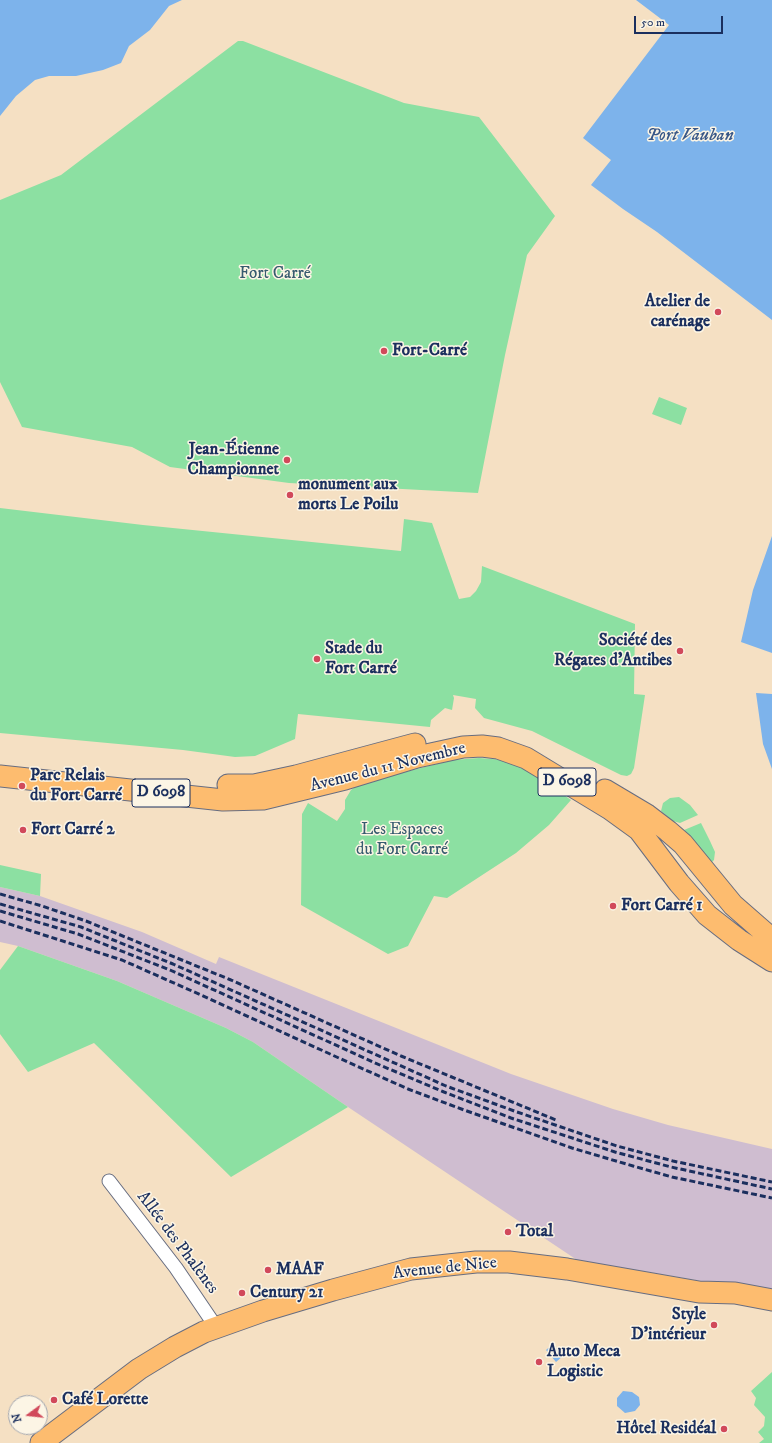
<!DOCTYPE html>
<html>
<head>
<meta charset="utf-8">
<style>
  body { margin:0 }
  #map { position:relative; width:772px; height:1443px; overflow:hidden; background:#f5e0c3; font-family:"IM FELL DW Pica",serif }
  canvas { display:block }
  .north { position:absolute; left:8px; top:1395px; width:40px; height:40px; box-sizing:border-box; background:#fcf5e5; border:1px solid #a2a6af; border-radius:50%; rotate:255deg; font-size:11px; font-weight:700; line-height:16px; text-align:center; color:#1b2f5e }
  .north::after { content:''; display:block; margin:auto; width:14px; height:18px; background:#d1495b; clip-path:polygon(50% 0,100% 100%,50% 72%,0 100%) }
  .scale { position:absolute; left:634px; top:16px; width:89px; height:18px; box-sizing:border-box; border:2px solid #1b2f5e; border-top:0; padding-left:5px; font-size:12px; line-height:14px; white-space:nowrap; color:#1b2f5e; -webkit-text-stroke:3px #fcf5e5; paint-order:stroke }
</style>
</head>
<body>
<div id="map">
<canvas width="772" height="1443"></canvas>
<div class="north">N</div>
<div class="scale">50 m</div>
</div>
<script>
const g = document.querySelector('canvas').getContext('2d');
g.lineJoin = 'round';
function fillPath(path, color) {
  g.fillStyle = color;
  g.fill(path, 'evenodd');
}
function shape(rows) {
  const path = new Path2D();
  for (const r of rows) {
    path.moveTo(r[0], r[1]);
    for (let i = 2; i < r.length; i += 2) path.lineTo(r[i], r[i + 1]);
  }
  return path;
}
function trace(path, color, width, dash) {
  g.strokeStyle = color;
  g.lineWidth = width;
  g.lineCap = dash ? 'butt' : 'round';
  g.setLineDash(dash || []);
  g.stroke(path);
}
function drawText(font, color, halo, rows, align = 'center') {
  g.font = font + ' "IM FELL DW Pica",serif';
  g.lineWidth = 3;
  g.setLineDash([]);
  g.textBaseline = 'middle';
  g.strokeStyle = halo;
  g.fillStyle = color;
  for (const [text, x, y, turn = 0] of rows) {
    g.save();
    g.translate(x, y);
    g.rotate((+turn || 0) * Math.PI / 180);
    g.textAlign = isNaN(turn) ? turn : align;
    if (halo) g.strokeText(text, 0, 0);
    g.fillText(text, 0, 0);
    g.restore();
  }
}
const industrial = shape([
  [0,887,40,896,142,932,216,964,219,957,511,1074,613,1109,668,1125,772,1149,772,1293,577,1260,348,1107,253,1042,226,1028,117,981,18,946,0,942]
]);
const green = shape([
  [238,41,243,41,404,103,479,117,555,216,527,255,505,355,478,493,289,483,170,467,132,447,22,427,0,382,0,200,61,175],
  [659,397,687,408,681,425,652,414],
  [0,508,143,525,401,551,404,519,432,523,459,599,470,597,476,591,481,582,482,566,635,624,634,694,645,695,634,768,631,774,627,776,621,775,532,731,484,718,475,708,476,699,453,695,454,698,452,710,445,708,431,720,430,727,298,714,295,739,255,756,235,757,183,750,0,733],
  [479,758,504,760,533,773,571,800,549,825,516,853,447,898,434,896,408,946,388,954,301,905,302,814,308,803,337,821,345,809,345,800,351,790,361,783,453,760],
  [679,797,690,805,698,815,680,823,673,821,661,811,663,803,670,798],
  [701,823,710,841,715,852,714,860,711,863,684,830],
  [0,865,41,874,40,896,0,887],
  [18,946,117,981,226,1028,253,1042,348,1107,231,1177,94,1043,28,1072,0,1034,0,970],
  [772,1372,772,1443,759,1443,764,1439,758,1432,764,1426,765,1417,754,1405,756,1398,751,1391]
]);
const water = shape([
  [0,0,182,0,169,6,150,30,129,46,121,63,103,70,76,76,49,76,35,80,16,96,0,116],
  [636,0,772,0,772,320,657,232,623,209,591,185,611,160,583,138,669,25],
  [772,536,772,653,741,642,753,590],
  [756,693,772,694,772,769,763,744],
  [553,1344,563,1356,556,1362,546,1350],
  [623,1391,632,1392,639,1397,640,1405,635,1411,625,1413,617,1406,617,1398]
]);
const street = shape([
  [109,1181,176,1268,216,1327]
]);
const primary = shape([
  [0,776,223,800,263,799,345,779,417,757,463,747,482,746,498,748,526,758,610,809,639,830,679,883,707,915,739,940,772,961],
  [228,785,254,785,296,776,415,744],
  [605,790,647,815,668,831,683,844,733,905,772,939],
  [41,1443,139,1369,175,1347,204,1332,263,1311,333,1290,411,1269,476,1262,509,1262,567,1269,699,1292,735,1293,772,1300]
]);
const rail = shape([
  [0,894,42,906,86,921,231,980,401,1056,556,1120],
  [0,904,81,927,173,964,446,1086,517,1112,617,1146,673,1161,772,1182],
  [0,911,78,934,170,970,382,1066,444,1092,511,1118,615,1152,671,1167,772,1189],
  [0,921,122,960,201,995,341,1059,408,1089,464,1110,572,1148,633,1166,672,1177,772,1198]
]);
const markers = [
  [718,312,4,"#d1495b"],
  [384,351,4,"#d1495b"],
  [287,460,4,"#d1495b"],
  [290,495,4,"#d1495b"],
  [680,651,4,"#d1495b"],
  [317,659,4,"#d1495b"],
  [22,786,4,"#d1495b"],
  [23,830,4,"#d1495b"],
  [613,906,4,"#d1495b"],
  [508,1232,4,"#d1495b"],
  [268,1270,4,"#d1495b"],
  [242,1293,4,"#d1495b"],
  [714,1325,4,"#d1495b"],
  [539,1362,4,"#d1495b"],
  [54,1400,4,"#d1495b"],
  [724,1429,4,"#d1495b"]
];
const shields = [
  [567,782,58],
  [161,793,58]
];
const shieldNames = [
  ["D 6098",567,782],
  ["D 6098",161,793]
];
const parkNames = [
  ["Fort Carré",275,274],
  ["Les Espaces",402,830],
  ["du Fort Carré",402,850]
];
const poiNames = [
  ["Atelier de",710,302,"right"],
  ["carénage",710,322,"right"],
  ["Fort-Carré",392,351],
  ["Jean-Étienne",279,450,"right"],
  ["Championnet",279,470,"right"],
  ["monument aux",298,485],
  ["morts Le Poilu",298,505],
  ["Société des",672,641,"right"],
  ["Régates d'Antibes",672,661,"right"],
  ["Stade du",325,649],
  ["Fort Carré",325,669],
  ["Parc Relais",30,776],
  ["du Fort Carré",30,796],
  ["Fort Carré 2",31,830],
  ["Fort Carré 1",621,906],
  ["Total",516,1232],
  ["MAAF",276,1270],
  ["Century 21",250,1293],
  ["Style",706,1315,"right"],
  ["D'intérieur",706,1335,"right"],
  ["Auto Meca",547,1352],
  ["Logistic",547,1372],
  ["Café Lorette",62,1400],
  ["Hôtel Residéal",716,1429,"right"]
];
const streetNames = [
  ["Avenue du 11 Novembre",388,768,-14],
  ["Allée des Phalènes",177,1243,53],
  ["Avenue de Nice",445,1269,-6]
];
const waterNames = [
  ["Port Vauban",690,136]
];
fillPath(industrial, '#cfbdd0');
fillPath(green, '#8ce0a2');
fillPath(water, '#7db3eb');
trace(street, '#676d81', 15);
trace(primary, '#676d81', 23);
trace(street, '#fff', 13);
trace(primary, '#fdbc6f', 21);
trace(rail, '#1b2f5e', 3, [6, 3]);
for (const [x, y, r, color] of markers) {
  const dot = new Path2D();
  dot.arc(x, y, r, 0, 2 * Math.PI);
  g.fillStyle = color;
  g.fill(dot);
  trace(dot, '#fcf5e5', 1.5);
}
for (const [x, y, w] of shields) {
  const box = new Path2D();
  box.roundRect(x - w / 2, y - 14, w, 28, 3);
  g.fillStyle = '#fcf5e5';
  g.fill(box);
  trace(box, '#1b2f5e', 1);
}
drawText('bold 16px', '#1b2f5e', null, shieldNames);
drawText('17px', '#375b6f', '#fcf5e5', parkNames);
drawText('bold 17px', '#1b2f5e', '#fcf5e5', poiNames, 'left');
drawText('17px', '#1b2f5e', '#fcf5e5', streetNames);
drawText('italic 18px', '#385788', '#fcf5e5', waterNames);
</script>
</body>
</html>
